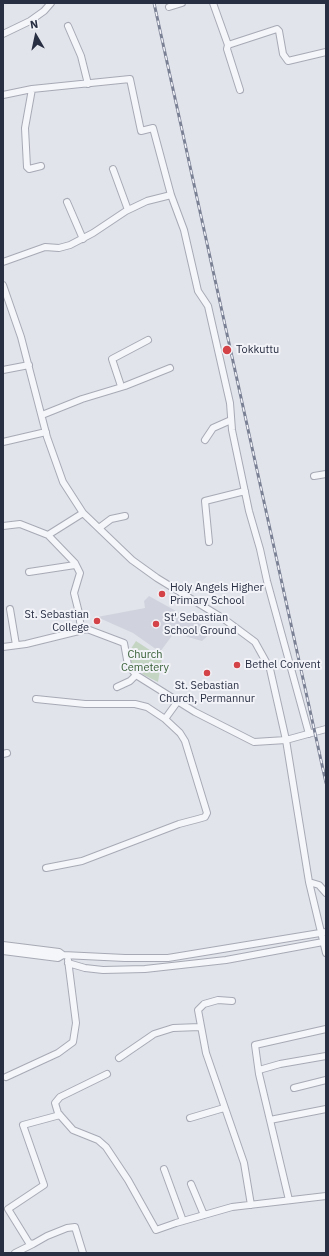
<!DOCTYPE html>
<html>
<head>
<meta charset="utf-8">
<style>
  body { margin:0 }
  #map { position:relative; width:329px; height:1256px; overflow:hidden; background:#e2e4eb; font-family:"IBM Plex Sans",sans-serif }
  canvas { display:block }
  .frame { position:absolute; inset:0; border:4px solid #292f43; pointer-events:none }
  .north { position:absolute; left:16px; top:16px; width:40px; height:40px; -webkit-text-stroke:3px #f2f3f8; paint-order:stroke; rotate:351deg; font-size:11px; font-weight:700; line-height:16px; text-align:center; color:#292f43 }
  .north::after { content:''; display:block; margin:auto; width:14px; height:18px; background:#292f43; clip-path:polygon(50% 0,100% 100%,50% 72%,0 100%) }
</style>
</head>
<body>
<div id="map">
<canvas width="329" height="1256"></canvas>
<div class="frame"></div>
<div class="north">N</div>
</div>
<script>
const g = document.querySelector('canvas').getContext('2d');
g.lineJoin = 'round';
function fillPath(path, color) {
  g.fillStyle = color;
  g.fill(path, 'evenodd');
}
function shape(rows) {
  const path = new Path2D();
  for (const r of rows) {
    path.moveTo(r[0], r[1]);
    for (let i = 2; i < r.length; i += 2) path.lineTo(r[i], r[i + 1]);
  }
  return path;
}
function trace(path, color, width, dash) {
  g.strokeStyle = color;
  g.lineWidth = width;
  g.lineCap = dash ? 'butt' : 'round';
  g.setLineDash(dash || []);
  g.stroke(path);
}
function drawText(font, color, halo, rows, align = 'center') {
  g.font = font + ' "IBM Plex Sans",sans-serif';
  g.lineWidth = 4;
  g.setLineDash([]);
  g.textBaseline = 'middle';
  g.strokeStyle = halo;
  g.fillStyle = color;
  for (const [text, x, y, turn = 0] of rows) {
    g.save();
    g.translate(x, y);
    g.rotate((+turn || 0) * Math.PI / 180);
    g.textAlign = isNaN(turn) ? turn : align;
    if (halo) g.strokeText(text, 0, 0);
    g.fillText(text, 0, 0);
    g.restore();
  }
}
const built = shape([
  [149,596,176,611,213,631,202,641,174,633,160,652,133,633,97,617,145,608,144,601]
]);
const green = shape([
  [136,641,162,658,158,682,144,675,130,663,130,650]
]);
const minor = shape([
  [213,3,228,45,227,49,240,90],
  [169,7,182,3],
  [68,26,81,56,88,84],
  [3,34,30,21,44,11,51,3],
  [228,45,277,29,279,31,283,54,288,61,326,52],
  [32,89,25,128,27,167,29,169,41,166],
  [3,95,32,89,130,79,141,131,153,128,171,195,184,230,198,291,208,306,230,403,232,430,249,511,260,549,267,581,309,734],
  [113,169,128,210],
  [67,202,83,239],
  [3,262,45,247,59,248,70,245,93,233,126,211,147,201,171,195],
  [3,285,21,337,47,437,63,482,83,513,132,560,157,578,224,619,255,642,270,669,286,740,309,882,319,885,326,893],
  [3,370,29,365],
  [121,386,112,359,148,340],
  [42,415,82,399,125,386,170,368],
  [205,440,213,428,231,420],
  [3,442,46,432],
  [314,476,326,474],
  [3,526,20,524,48,535,75,563,80,573,74,593,79,613,81,630],
  [99,528,111,519,125,516],
  [48,535,83,513],
  [209,542,205,501,245,491],
  [29,572,75,565],
  [10,609,16,645],
  [3,647,26,644,87,629,124,643,128,665,136,675,195,712,254,742,286,740,326,729],
  [117,687,130,681,136,675],
  [36,699,85,704,135,704,147,707,165,719,180,733,185,741,207,813,205,817,198,819,179,824,82,861,46,868],
  [165,719,178,701],
  [3,754,7,753],
  [309,882,326,953],
  [3,945,59,952,63,955,125,958,168,958,326,932],
  [3,951,58,958,63,955],
  [68,963,85,968,103,970,145,969,226,960,323,942],
  [232,1001,218,1000,204,1004,198,1010,206,1053,244,1163,251,1205],
  [119,1058,154,1034,173,1028,200,1027],
  [259,1070,280,1064,326,1056],
  [107,1074,60,1097,55,1103,58,1113,73,1130,98,1140,106,1147,128,1180,156,1230,176,1223,232,1207,326,1196],
  [6,1077,58,1053,73,1042,76,1023,68,960],
  [294,1088,326,1080],
  [60,1115,23,1125,44,1185,8,1209,29,1243,33,1244,47,1236,67,1228,75,1227,83,1253],
  [190,1118,224,1108],
  [270,1120,326,1109],
  [164,1169,183,1221],
  [191,1184,204,1215],
  [289,1200,259,1074,255,1045,326,1029],
  [15,1253,33,1244]
]);
const rail = shape([
  [154,3,326,783]
]);
const markers = [
  [227,350,5,"#d34347"],
  [162,594,4,"#d34347"],
  [97,621,4,"#d34347"],
  [156,624,4,"#d34347"],
  [237,665,4,"#d34347"],
  [207,673,4,"#d34347"]
];
const poiNames = [
  ["Tokkuttu",236,350],
  ["Holy Angels Higher",170,588],
  ["Primary School",170,601],
  ["St. Sebastian",89,615,"right"],
  ["College",89,628,"right"],
  ["St' Sebastian",164,618],
  ["School Ground",164,631],
  ["Bethel Convent",245,665],
  ["St. Sebastian",207,686,"center"],
  ["Church, Permannur",207,699,"center"]
];
const parkNames = [
  ["Church",145,655],
  ["Cemetery",145,668]
];
fillPath(built, '#d0d3dd');
fillPath(green, '#c5d5c3');
trace(minor, '#a7aab5', 8);
trace(minor, '#f5f6f9', 6);
trace(rail, '#7b8195', 3);
trace(rail, '#f2f3f8', 1.5, [4.5]);
for (const [x, y, r, color] of markers) {
  const dot = new Path2D();
  dot.arc(x, y, r, 0, 2 * Math.PI);
  g.fillStyle = color;
  g.fill(dot);
  trace(dot, '#f2f3f8', 1.5);
}
drawText('11px', '#292f43', '#f2f3f8', poiNames, 'left');
drawText('11px', '#386036', '#f2f3f8', parkNames);
</script>
</body>
</html>
